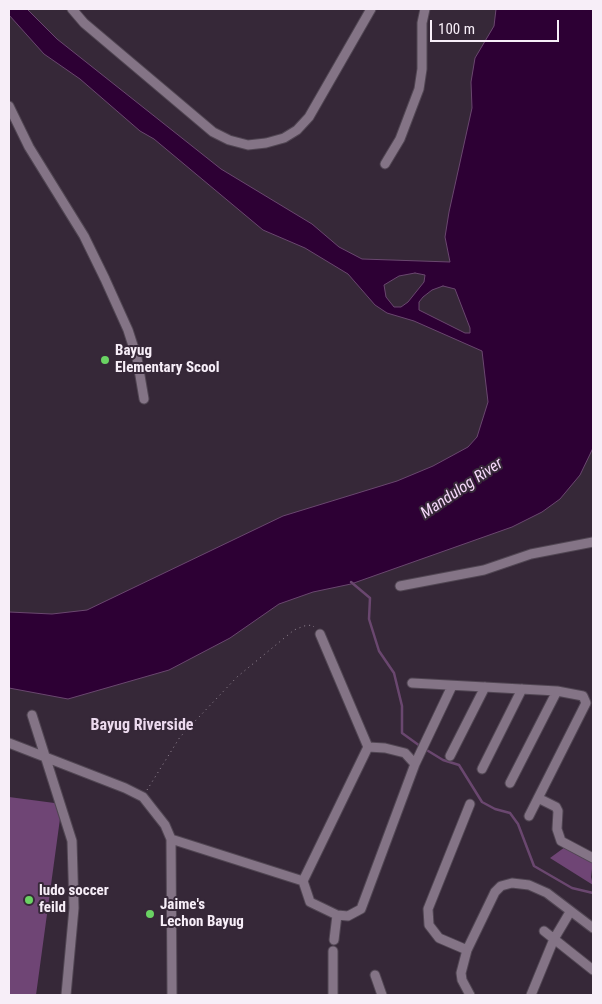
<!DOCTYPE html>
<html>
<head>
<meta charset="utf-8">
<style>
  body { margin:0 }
  #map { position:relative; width:602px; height:1004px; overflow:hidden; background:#362838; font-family:"Roboto Condensed",sans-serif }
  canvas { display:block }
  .frame { position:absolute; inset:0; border:10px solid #f7eef8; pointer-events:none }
  .scale { position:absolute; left:430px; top:20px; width:129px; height:22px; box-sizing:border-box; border:2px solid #f7eef8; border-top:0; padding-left:6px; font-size:15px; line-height:18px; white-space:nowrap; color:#f7eef8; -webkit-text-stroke:4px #362838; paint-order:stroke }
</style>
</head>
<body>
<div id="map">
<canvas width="602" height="1004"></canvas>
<div class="frame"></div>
<div class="scale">100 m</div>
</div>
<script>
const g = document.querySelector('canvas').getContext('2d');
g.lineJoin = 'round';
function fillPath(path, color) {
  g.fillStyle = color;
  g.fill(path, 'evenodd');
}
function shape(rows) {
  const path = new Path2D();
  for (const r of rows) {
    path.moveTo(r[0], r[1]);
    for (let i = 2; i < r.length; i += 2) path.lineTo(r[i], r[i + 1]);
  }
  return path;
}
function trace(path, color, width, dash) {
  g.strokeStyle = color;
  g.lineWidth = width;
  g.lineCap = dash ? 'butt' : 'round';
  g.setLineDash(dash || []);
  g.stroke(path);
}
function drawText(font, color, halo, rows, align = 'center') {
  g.font = font + ' "Roboto Condensed",sans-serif';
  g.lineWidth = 4;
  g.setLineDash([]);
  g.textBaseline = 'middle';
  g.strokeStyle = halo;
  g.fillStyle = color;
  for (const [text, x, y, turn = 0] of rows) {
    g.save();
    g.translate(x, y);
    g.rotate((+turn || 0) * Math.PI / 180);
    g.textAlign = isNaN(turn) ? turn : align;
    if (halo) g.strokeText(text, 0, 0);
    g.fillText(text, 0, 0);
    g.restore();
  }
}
const green = shape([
  [9,797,62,804,36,995,9,995],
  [565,847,593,861,591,877,593,885,550,858]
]);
const water = shape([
  [9,9,27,9,57,39,221,169,312,224,339,247,362,259,450,262,445,237,449,212,472,108,471,82,475,58,494,26,496,9,593,9,593,448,580,475,560,499,542,512,512,527,351,584,313,592,279,604,230,638,169,670,68,699,9,688,9,612,52,614,87,610,283,516,397,481,433,466,468,447,477,437,488,402,482,351,414,321,387,313,375,305,348,274,305,248,263,230,154,139,140,131,80,79,44,54,9,15,9,9],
  [415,273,425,275,424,282,408,302,401,307,394,307,386,297,384,285,399,276,415,273],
  [443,286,455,289,470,328,470,333,465,333,419,310,419,302,423,297,432,290,443,286]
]);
const stream = shape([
  [351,582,370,598,369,619,379,651,394,673,402,706,402,733,420,746],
  [425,749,443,760,459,765,482,802,495,809,510,813,518,824,534,866,572,888,593,893]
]);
const path = shape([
  [147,790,180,737,237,677,294,630,304,626,312,625,314,627]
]);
const minor = shape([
  [72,9,84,23,213,132,229,140,248,145,266,143,284,138,297,130,309,117,371,9],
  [9,106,29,147,84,236,105,279,128,330,137,358,144,399],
  [385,164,400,139,419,89,422,69,422,23,425,9],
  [400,586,484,570,531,554,593,542],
  [320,634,368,747,303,881,310,902,337,915,334,940],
  [412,683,557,691,583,696,586,703,529,816],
  [32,715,72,841,74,908,66,995],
  [9,743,125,788,143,797,165,825,171,839,172,995],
  [450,756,485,687],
  [415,764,452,686],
  [482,769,522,689],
  [510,783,557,691],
  [538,798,556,807,558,811,557,829,561,841,593,858],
  [171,839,303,881],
  [337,915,348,916,361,909,415,764,405,753,385,748,368,747],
  [544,931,593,970],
  [467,950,439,938,429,925,428,909,470,804],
  [333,951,333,995],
  [375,975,382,995],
  [470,995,462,980,461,973,467,950,495,892,501,886,512,883,529,885,547,893,593,928],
  [531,995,554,939,570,912]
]);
const markers = [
  [105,360,5,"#6ad363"],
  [29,900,5,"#6ad363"],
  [150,914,5,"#6ad363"]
];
const poiNames = [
  ["Bayug",115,351],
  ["Elementary Scool",115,368],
  ["ludo soccer",39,891],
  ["feild",39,908],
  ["Jaime's",160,905],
  ["Lechon Bayug",160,922]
];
const waterNames = [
  ["Mandulog River",462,489,-34]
];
const neighbourhoodNames = [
  ["Bayug Riverside",142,726]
];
fillPath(green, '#6f4575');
fillPath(water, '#2d0034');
trace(water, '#6a476f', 1);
trace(stream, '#6a476f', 2.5);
trace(minor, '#514653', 11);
trace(path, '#998d9a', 1, [1, 4]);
trace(minor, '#847486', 9);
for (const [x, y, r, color] of markers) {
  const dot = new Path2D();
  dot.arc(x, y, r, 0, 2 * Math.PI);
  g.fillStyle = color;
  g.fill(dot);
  trace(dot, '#362838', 2);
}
drawText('bold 15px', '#f7eef8', '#362838', poiNames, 'left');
drawText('italic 16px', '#f5d7f9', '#362838', waterNames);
drawText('bold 16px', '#ecdaee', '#362838', neighbourhoodNames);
</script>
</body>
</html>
